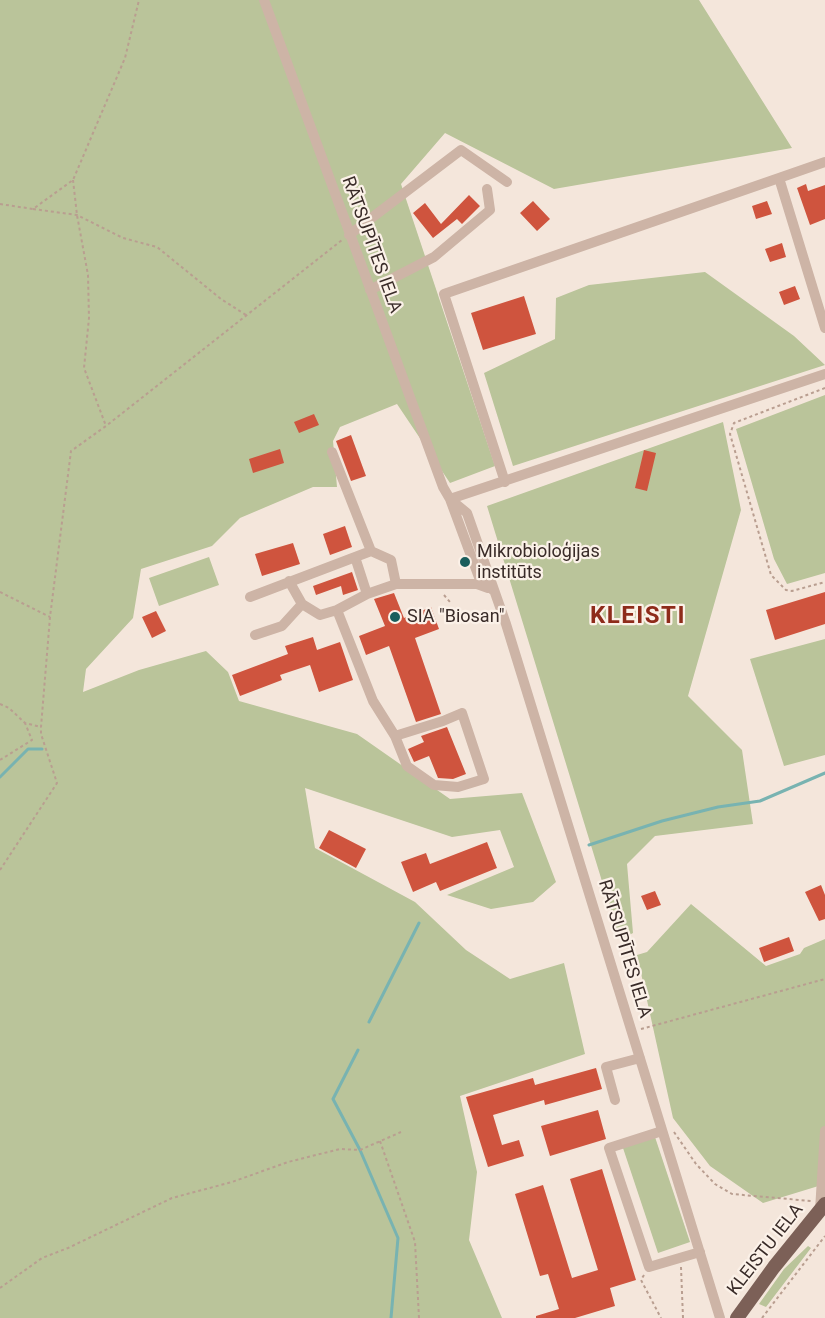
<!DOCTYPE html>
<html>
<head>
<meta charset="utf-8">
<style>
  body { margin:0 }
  canvas { display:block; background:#f4e6db }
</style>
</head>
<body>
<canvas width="825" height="1318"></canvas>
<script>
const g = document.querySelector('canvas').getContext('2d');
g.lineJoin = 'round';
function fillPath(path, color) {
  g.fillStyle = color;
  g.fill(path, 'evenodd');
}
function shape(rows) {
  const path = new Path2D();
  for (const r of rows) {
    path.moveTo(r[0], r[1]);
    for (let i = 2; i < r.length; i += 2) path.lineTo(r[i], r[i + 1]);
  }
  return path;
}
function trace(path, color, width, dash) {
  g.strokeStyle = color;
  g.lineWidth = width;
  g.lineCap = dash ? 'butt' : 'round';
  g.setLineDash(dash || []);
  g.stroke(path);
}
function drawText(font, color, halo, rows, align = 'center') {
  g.font = font + ' Roboto,sans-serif';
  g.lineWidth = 4.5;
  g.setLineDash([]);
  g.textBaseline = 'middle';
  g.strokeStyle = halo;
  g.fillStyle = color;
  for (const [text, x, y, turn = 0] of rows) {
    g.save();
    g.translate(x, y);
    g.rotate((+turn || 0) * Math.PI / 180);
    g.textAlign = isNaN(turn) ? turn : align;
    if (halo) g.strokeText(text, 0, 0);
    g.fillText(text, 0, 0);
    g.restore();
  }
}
const green = shape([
  [0,0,699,0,792,148,554,189,445,133,401,184,495,466,450,483,397,404,340,427,333,441,337,487,313,487,240,518,212,546,141,569,133,618,86,669,83,692,139,670,206,651,228,672,239,701,357,734,450,799,522,793,556,882,533,902,491,909,447,895,514,867,500,830,452,837,305,788,315,848,415,902,466,950,510,979,564,963,585,1054,460,1096,477,1172,469,1240,502,1318,0,1318],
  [705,272,794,336,825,365,513,466,484,373,555,339,556,298,589,285],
  [825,395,825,573,787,584,774,559,736,429],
  [723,422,741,510,688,696,742,750,753,824,655,836,627,864,633,933,620,940,487,506],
  [209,557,219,585,159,606,149,578],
  [825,639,825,755,784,766,750,659],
  [691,904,766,966,800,954,804,948,825,939,825,1184,763,1203,710,1166,673,1118,637,955,647,952],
  [655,1137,690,1242,658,1253,623,1148],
  [808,1246,811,1248,766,1307,759,1304,784,1269]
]);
const stream = shape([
  [0,777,28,749,42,749],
  [589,845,662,821,718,807,760,801,825,773],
  [369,1022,419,923],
  [358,1050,333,1099,360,1150,398,1238,391,1318]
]);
const building = shape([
  [806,184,808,191,825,185,825,219,810,225,797,188],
  [469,195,480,206,462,224,457,219,433,238,413,213,425,203,441,224],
  [533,201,550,219,537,231,520,213],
  [767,201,772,214,756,219,752,206],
  [782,243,786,257,770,262,765,249],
  [795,286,800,299,784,305,779,292],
  [524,296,536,334,483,350,471,313],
  [314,414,319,425,299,433,294,422],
  [351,435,366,476,351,481,336,441],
  [280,449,284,463,253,473,249,459],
  [644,450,656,453,647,491,635,488],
  [345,526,352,547,330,555,323,534],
  [293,543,300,564,262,576,255,554],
  [352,572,358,590,343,595,341,586,316,595,313,586],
  [825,592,825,624,775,640,766,610],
  [394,593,404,618,431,607,439,629,415,638,441,714,416,722,389,646,366,655,359,636,385,626,374,599],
  [156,611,166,631,152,638,142,617],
  [313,637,317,650,340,642,353,680,319,692,310,665,280,675,282,680,240,696,232,675,288,654,285,646],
  [447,727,466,774,453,779,438,778,429,756,414,762,408,749,424,742,421,736],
  [329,830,366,849,356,868,319,848],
  [487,842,497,868,440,891,436,882,413,892,401,862,426,853,430,864],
  [821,885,825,895,825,919,819,921,805,892],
  [655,891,661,905,647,910,641,896],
  [789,937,794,951,764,962,759,948],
  [596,1068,602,1089,545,1105,544,1100,493,1115,502,1145,519,1140,524,1156,488,1167,466,1097,533,1078,535,1085],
  [598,1110,606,1139,550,1156,541,1126],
  [602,1169,636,1280,610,1288,615,1306,575,1318,536,1318,536,1316,559,1309,548,1274,540,1276,515,1194,543,1185,572,1278,598,1270,570,1179]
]);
const path = shape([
  [73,180,77,215,88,275,89,318,84,368,106,426],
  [0,204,33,209,73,180,125,58,139,0],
  [33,209,77,215,123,238,157,247,221,299,246,315],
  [825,388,734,423,730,434,771,575,786,590,792,591,825,582],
  [0,592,50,617],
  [444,595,450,602],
  [0,704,9,708,25,723,41,727],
  [0,760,32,740,25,723],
  [0,870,57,783,41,734,41,727,50,617,71,451,106,426,342,240],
  [641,1029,825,979],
  [674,1132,696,1164,715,1184,732,1194,811,1201],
  [380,1141,415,1242,419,1318],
  [681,1267,683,1318],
  [644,1275,641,1280,661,1318],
  [0,1288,42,1258,68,1248,172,1198,232,1182,288,1162,340,1149,360,1150,401,1132],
  [762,1318,825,1236]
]);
const minor = shape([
  [264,0,443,487,450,499,480,580,493,590],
  [779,178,825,162],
  [349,235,461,150,507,182],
  [370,290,434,257,490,210,487,189],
  [332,452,371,551],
  [505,482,444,294,779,178,825,328],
  [450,499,467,513,506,624,720,1318],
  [450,499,825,374],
  [355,557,367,594],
  [289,581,302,604],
  [250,597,371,551,391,560,396,584],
  [255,635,282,626,302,604,320,615,337,610],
  [462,713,484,779,458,787,434,785,407,766,395,736,443,721,462,713],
  [395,736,373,701,337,610,367,594,396,584,477,584,488,588],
  [615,1100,606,1067,640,1058],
  [662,1131,609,1148,649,1267,700,1252],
  [820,1210,825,1131]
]);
const major = shape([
  [737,1318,774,1267,825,1204]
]);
const markers = [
  [465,562,6,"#1a5e5c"],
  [395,617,6,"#1a5e5c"]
];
const streetNames = [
  ["RĀTSUPĪTES IELA",371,245,70],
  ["RĀTSUPĪTES IELA",624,949,73],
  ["KLEISTU IELA",766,1250,-52]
];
const poiNames = [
  ["Mikrobioloģijas",477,552],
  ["institūts",477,573],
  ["SIA \"Biosan\"",407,617]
];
const districtNames = [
  ["KLEISTI",638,617]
];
fillPath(green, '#bac49a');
trace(stream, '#78b3b1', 3);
fillPath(building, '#cf543e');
trace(path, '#b99e90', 2, [3, 3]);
trace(minor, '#cdb4a6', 10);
trace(major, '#7c6057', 14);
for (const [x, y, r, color] of markers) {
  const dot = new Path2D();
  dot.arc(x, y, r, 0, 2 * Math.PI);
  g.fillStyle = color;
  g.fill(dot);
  trace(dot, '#fbf1e8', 2);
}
drawText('18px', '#392b28', '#fbf1e8', streetNames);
drawText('18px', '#392b28', '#fbf1e8', poiNames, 'left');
g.letterSpacing = '1.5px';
drawText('bold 24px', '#8e2b1a', '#fbf1e8', districtNames);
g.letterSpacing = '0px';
</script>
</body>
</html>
